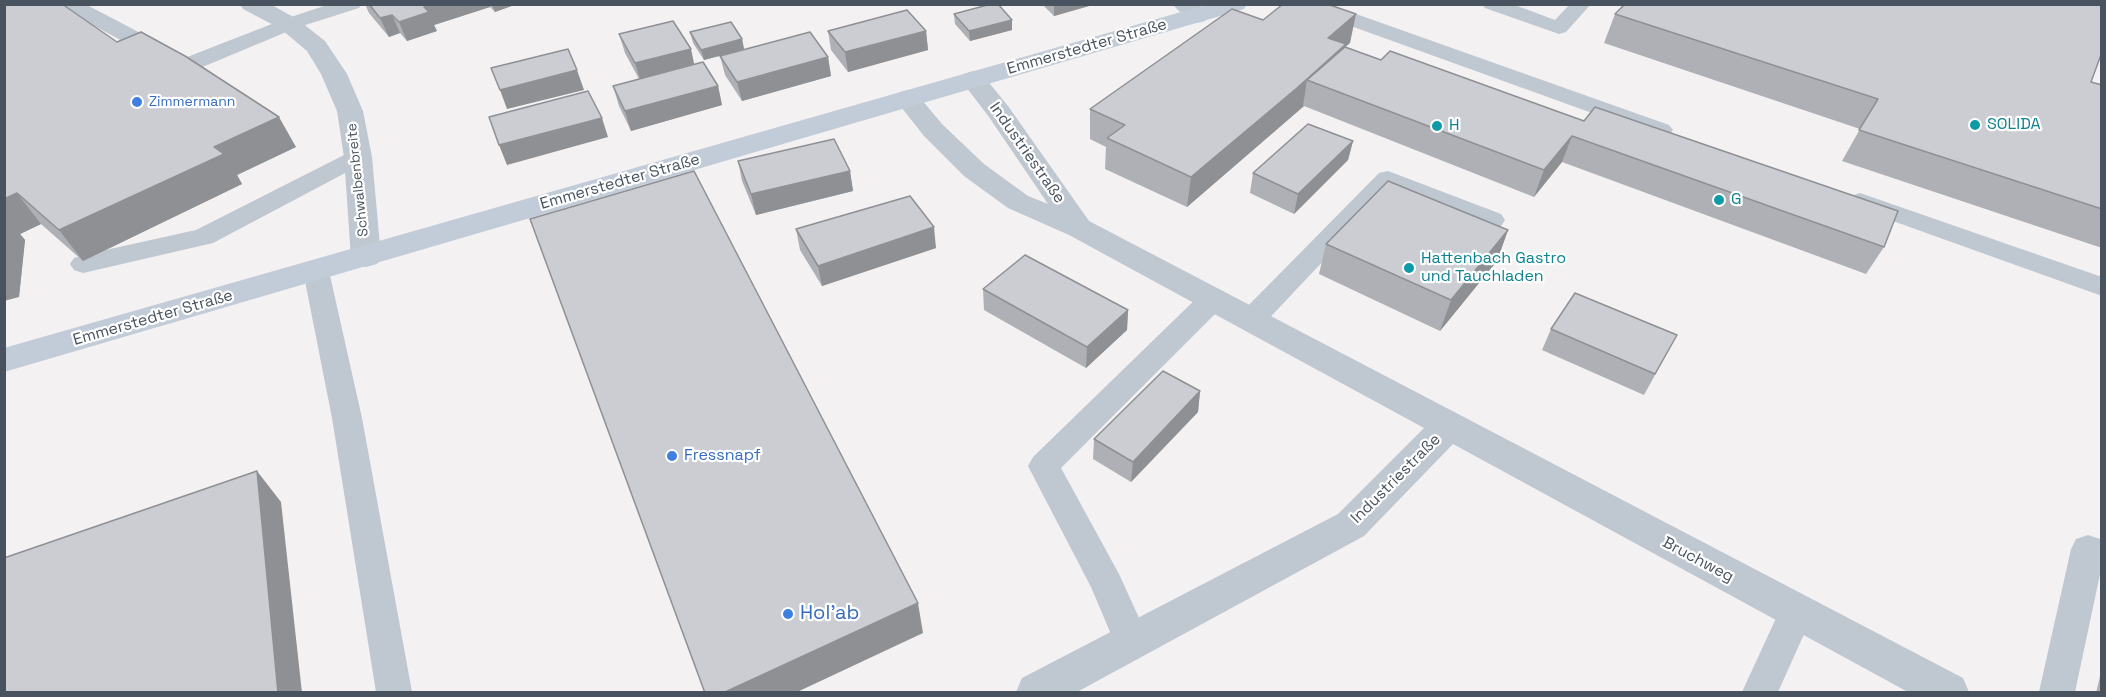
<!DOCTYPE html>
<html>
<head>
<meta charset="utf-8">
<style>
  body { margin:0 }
  #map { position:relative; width:2106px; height:697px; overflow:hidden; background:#f3f1f1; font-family:"Space Grotesk",sans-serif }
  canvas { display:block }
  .frame { position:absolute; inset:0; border:6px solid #49535f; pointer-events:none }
</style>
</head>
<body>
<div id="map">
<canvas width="2106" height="697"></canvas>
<div class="frame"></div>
</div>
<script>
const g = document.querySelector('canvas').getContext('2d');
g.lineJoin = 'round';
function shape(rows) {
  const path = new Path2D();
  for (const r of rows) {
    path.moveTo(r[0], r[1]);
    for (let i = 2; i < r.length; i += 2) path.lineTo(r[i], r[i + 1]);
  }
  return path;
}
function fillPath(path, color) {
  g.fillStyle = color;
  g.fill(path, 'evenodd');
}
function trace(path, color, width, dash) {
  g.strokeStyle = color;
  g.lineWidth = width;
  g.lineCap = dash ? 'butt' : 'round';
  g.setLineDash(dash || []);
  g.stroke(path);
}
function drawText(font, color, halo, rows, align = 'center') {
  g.font = font + ' "Space Grotesk",sans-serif';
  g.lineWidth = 4.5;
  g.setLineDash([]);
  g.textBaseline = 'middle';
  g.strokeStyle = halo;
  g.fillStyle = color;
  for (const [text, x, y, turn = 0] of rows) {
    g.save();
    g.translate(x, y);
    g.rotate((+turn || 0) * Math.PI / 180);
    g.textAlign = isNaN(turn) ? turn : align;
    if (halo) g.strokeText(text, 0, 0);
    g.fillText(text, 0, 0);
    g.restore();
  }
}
const service = shape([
  [59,4,85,4,171,49,174,54,171,59,163,60,155,59,62,8,59,4],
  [330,4,362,4,359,8,296,28,193,71,185,72,177,71,174,66,177,61,282,20,330,4],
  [1298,4,1328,4,1669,125,1673,130,1669,135,1661,137,1653,135,1301,8,1298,4],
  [1482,4,1512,4,1555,20,1570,4,1591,4,1566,32,1559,34,1485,8,1482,4],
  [358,150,366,152,370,157,366,162,213,243,83,273,74,270,70,264,74,258,83,255,196,230,350,152,358,150],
  [1388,171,1501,214,1505,220,1501,226,1492,228,1483,226,1392,188,1261,327,1251,330,1241,327,1237,320,1241,313,1379,173,1388,171],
  [1860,193,2102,277,2102,296,1851,206,1848,201,1851,196,1860,193],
  [316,262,325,265,329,271,362,418,412,692,376,692,332,418,303,271,307,265,316,262],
  [1213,290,1223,292,1227,299,1223,306,1061,468,1119,574,1150,642,1145,653,1132,658,1119,653,1091,587,1028,466,1033,457,1203,292,1213,290],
  [2088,535,2100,539,2102,543,2102,565,2075,692,2039,692,2071,549,2076,539,2088,535],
  [1796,597,1808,601,1814,612,1778,692,1742,692,1784,601,1796,597]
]);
const minor = shape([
  [240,4,270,4,297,19,325,41,347,74,363,111,372,157,381,257,377,264,366,267,355,264,351,257,344,157,337,111,321,74,307,51,281,29,243,9,240,4],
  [1172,4,1198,4,1209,16,1205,21,1197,23,1189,21,1172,4],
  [973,71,982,74,1008,106,1089,221,1963,678,1969,692,1908,692,1453,444,1364,536,1077,692,1016,692,1022,678,1338,514,1424,428,1069,235,1008,208,964,176,924,136,898,103,894,98,898,93,907,90,916,93,942,124,984,164,1028,196,1048,204,989,117,960,79,964,74,973,71]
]);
const secondary = shape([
  [1209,4,1247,4,1244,9,4,372,4,348,1209,4]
]);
const wall = shape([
  [4,4,117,42,296,147,237,175,242,184,83,261,41,224,20,234,25,240,19,297],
  [365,4,517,4,495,12,490,7,434,25,437,31,407,41,400,33,389,37,369,13],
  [1042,4,1096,4,1054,16],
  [954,14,1012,30,970,41,955,24],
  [1615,14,2091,82,2102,85,2102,248,1842,161,1860,129,1604,43],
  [1263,20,1350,43,1345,47,1884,247,1866,274,1562,162,1534,197,1304,106,1187,207,1105,169,1106,147,1090,139,1090,109],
  [828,31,926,31,928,50,848,72,831,50],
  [690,32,742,39,744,49,828,57,831,76,742,101,725,75,720,56,704,60,693,43],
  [619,34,694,65,718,86,722,105,631,131,619,106,613,86,639,79,625,53],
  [1353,141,1348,160,1294,214,1250,193,1253,173],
  [738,161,850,171,853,191,756,215,742,181],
  [796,229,936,248,822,286,800,250],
  [1508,230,1497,261,1440,331,1319,274,1326,244],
  [983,289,1128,310,1127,330,1086,368,984,310],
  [1551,329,1677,335,1644,395,1542,350],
  [1200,391,1198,412,1131,482,1093,459,1094,439],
  [2102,668,2102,693,2096,693]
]);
const shadedWall = shape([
  [432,4,489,4,490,7,434,25,437,31,407,41,399,22,424,7],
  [492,4,517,4,495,12],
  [1054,4,1096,4,1054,16],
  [1356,14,1350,43,1307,80,1303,106,1304,106,1187,207,1191,177,1328,38],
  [392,15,400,33,389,37,380,18],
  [1012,20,1012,30,970,41,969,31],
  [926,31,928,50,848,72,845,52],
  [742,39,744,49,704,60,701,50],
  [691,49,695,68,641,82,635,63],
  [828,57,831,76,742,101,737,82],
  [577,70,584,90,507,109,500,90],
  [718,86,722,105,631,131,625,111],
  [279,117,296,147,237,175,242,184,83,261,59,230,214,147],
  [602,118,608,137,507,165,499,145],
  [1572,136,1562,162,1534,197,1544,170],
  [1353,141,1348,160,1294,214,1298,194],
  [850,171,853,191,756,215,751,194],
  [17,193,41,224,20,234,25,240,19,297,4,301,4,199],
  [934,227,936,248,822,286,818,266],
  [1508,230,1497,261,1440,331,1451,300],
  [1128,310,1127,330,1086,368,1087,347],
  [1200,391,1198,412,1131,482,1133,462],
  [257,471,281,502,302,693,278,693],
  [918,603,923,633,795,693,723,693]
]);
const building = shape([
  [4,4,62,4,117,42,141,32,185,56,279,117,214,147,224,154,59,230,17,193,4,199,4,4],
  [369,4,432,4,424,7,429,12,399,22,392,15,380,18,369,4],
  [991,4,998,4,1012,20,969,31,954,14,991,4],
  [1283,4,1327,4,1356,14,1328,38,1346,44,1297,88,1191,177,1107,138,1125,125,1090,109,1232,9,1263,20,1283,4],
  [1625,4,2102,4,2102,52,2091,82,2102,85,2102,209,1859,130,1878,99,1615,14,1625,4],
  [907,10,926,31,845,52,828,31,907,10],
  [673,21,691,49,635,63,619,34,673,21],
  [731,22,742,39,701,50,690,32,731,22],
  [810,32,828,57,737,82,720,56,810,32],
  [1345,47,1381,60,1390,51,1584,121,1595,107,1898,211,1884,247,1572,136,1544,170,1307,80,1345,47],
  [568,49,577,70,500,90,491,68,568,49],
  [703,62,718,86,625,111,613,86,703,62],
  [588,91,602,118,499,145,489,117,588,91],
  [1308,124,1353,141,1298,194,1253,173,1308,124],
  [834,139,850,171,751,194,738,161,834,139],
  [694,171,918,603,723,693,705,693,530,219,694,171],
  [1388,181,1508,230,1451,300,1326,244,1388,181],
  [910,196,934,227,818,266,796,229,910,196],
  [1025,255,1128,310,1087,347,983,289,1025,255],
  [1575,293,1677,335,1655,374,1551,329,1575,293],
  [1163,371,1200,391,1133,462,1094,439,1163,371],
  [257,471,278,693,4,693,4,558,257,471]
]);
const markers = [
  [137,102,6,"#3f7fe0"],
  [1975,125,6,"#0f9aa8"],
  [1437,126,6,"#0f9aa8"],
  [1719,200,6,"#0f9aa8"],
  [1409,268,6,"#0f9aa8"],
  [672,456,6,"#3f7fe0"],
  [788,614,6,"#3f7fe0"]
];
const farShopnames = [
  ["Zimmermann",149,102]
];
const farStreetnames = [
  ["Schwalbenbreite",358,180,-96]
];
const streetNames = [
  ["Emmerstedter Straße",1087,47,-16],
  ["Industriestraße",1027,153,55],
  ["Emmerstedter Straße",620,182,-16],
  ["Emmerstedter Straße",153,318,-16],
  ["Industriestraße",1396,479,-45],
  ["Bruchweg",1698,560,28]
];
const cultureNames = [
  ["SOLIDA",1987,125],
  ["H",1449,126],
  ["G",1731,200],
  ["Hattenbach Gastro",1421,259],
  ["und Tauchladen",1421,277]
];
const shopNames = [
  ["Fressnapf",684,456]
];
const nearShopnames = [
  ["Hol'ab",800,614]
];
fillPath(service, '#bfc7d0');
fillPath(minor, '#bfc7d0');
fillPath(secondary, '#c2cbd8');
fillPath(wall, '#afb0b5');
fillPath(shadedWall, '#8e9094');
fillPath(building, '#cbcdd3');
trace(building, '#8e9094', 1.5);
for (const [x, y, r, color] of markers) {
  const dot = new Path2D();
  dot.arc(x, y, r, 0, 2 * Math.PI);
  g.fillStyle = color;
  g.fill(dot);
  trace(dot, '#fff', 2);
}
drawText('14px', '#366cbe', '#fff', farShopnames, 'left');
drawText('14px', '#49535f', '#fff', farStreetnames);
drawText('16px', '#49535f', '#fff', streetNames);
drawText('16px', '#0d838f', '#fff', cultureNames, 'left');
drawText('16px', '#366cbe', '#fff', shopNames, 'left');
drawText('20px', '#366cbe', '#fff', nearShopnames, 'left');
</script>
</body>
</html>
